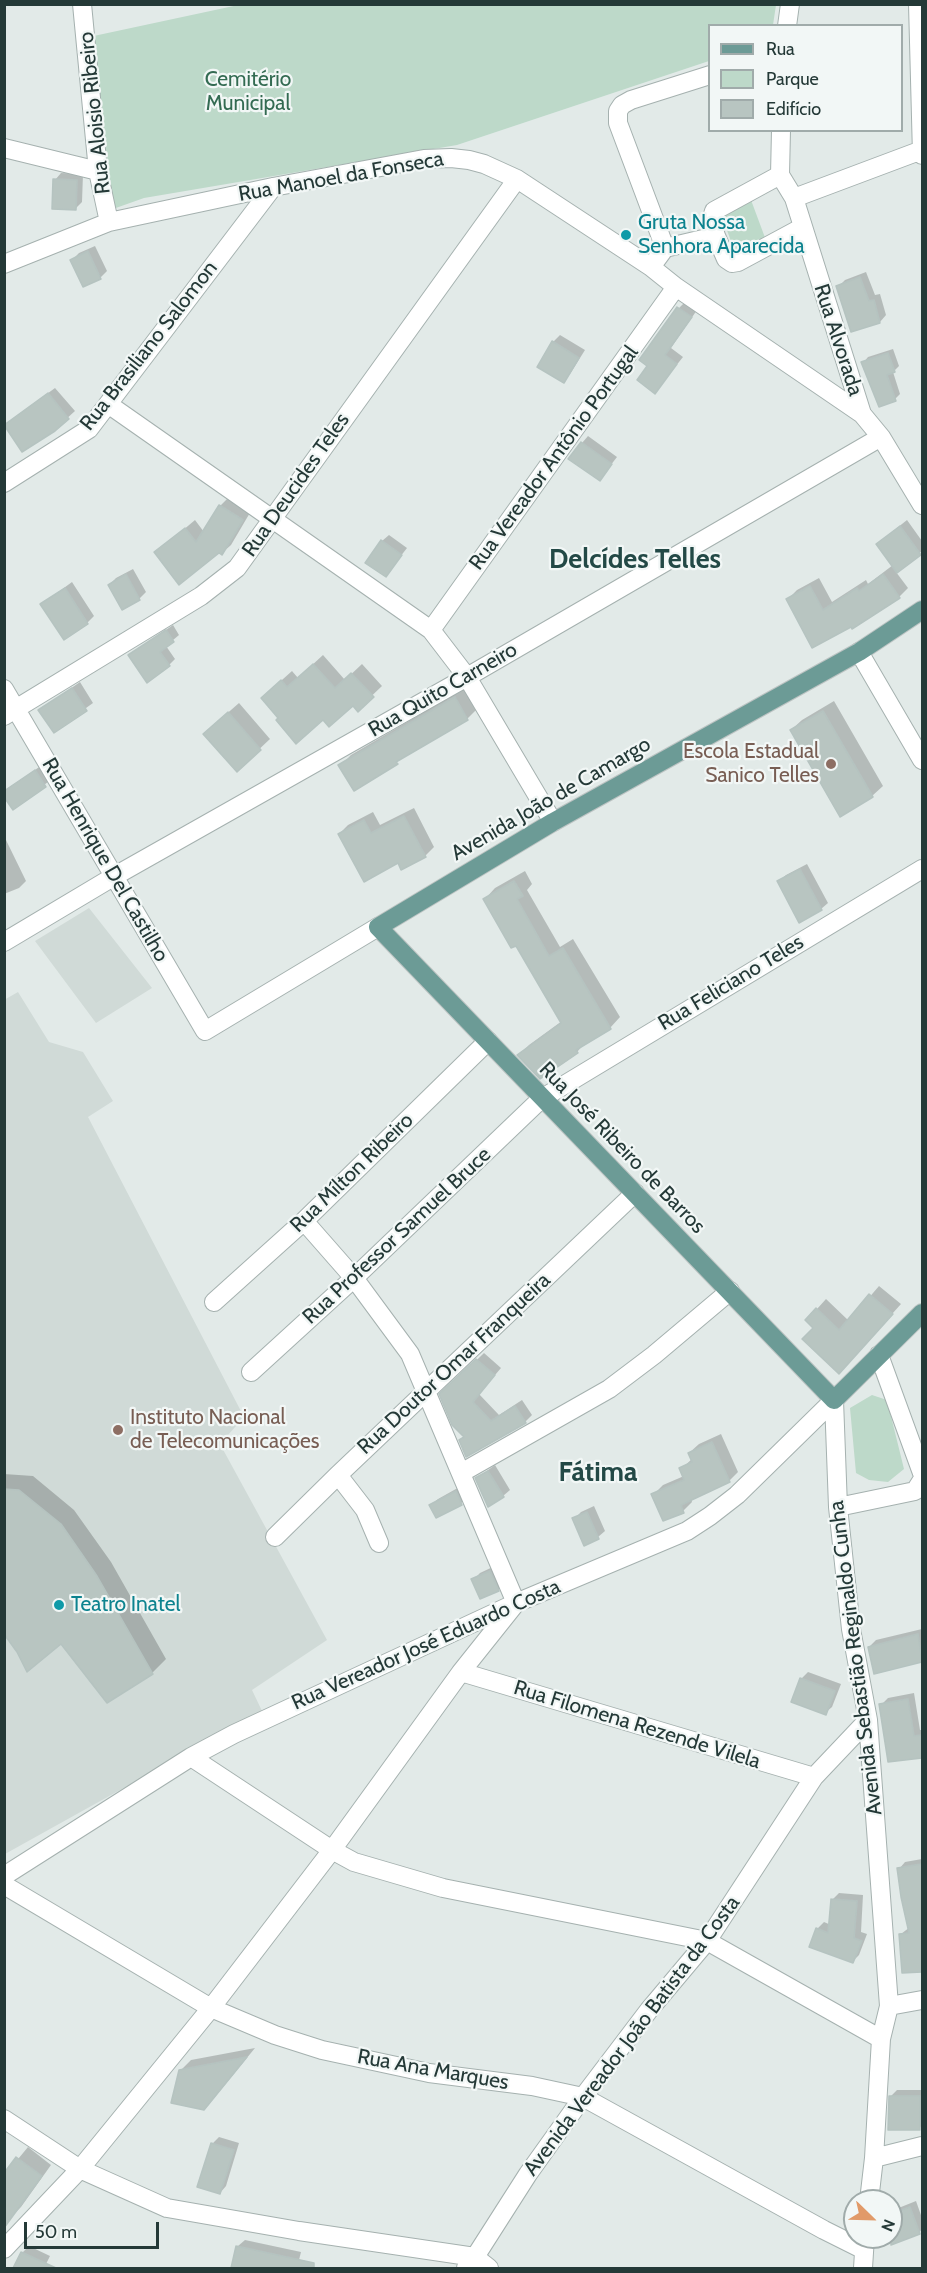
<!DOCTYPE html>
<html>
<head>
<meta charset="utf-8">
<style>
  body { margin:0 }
  #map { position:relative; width:927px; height:2273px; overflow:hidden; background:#e2eae8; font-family:Cabin,sans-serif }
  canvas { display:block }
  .frame { position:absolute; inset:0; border:6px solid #243937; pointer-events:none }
  .legend { position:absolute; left:708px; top:24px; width:195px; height:108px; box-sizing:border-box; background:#f2f7f6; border:2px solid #a0abaa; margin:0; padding:8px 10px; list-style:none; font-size:18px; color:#243937 }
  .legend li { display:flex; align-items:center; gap:12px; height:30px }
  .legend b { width:30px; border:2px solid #a0abaa }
  .north { position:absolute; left:843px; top:2189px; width:60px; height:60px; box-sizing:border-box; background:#f2f7f6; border:2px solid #a0abaa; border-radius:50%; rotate:113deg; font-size:16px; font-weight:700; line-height:24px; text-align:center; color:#243937 }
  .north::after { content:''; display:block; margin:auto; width:21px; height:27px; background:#e19a69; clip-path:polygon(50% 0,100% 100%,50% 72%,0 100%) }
  .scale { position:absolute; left:24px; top:2222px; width:135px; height:27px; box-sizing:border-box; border:3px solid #243937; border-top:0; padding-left:8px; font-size:18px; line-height:21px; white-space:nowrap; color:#243937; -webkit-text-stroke:4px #f2f7f6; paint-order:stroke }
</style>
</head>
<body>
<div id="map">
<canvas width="927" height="2273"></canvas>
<div class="frame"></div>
<ul class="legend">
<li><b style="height:8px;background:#6c9b96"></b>Rua</li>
<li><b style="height:16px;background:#bdd9c9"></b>Parque</li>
<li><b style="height:16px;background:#b8c5c1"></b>Edifício</li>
</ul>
<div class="north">N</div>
<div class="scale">50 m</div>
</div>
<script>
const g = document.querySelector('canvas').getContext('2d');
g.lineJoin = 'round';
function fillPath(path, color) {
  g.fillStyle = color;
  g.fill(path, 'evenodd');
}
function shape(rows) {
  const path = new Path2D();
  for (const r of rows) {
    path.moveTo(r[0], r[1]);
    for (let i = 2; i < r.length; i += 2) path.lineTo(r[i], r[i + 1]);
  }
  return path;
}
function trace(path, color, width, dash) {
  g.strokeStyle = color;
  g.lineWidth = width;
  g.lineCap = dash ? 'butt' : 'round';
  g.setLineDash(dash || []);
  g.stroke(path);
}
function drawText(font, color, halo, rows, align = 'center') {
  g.font = font + ' Cabin,sans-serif';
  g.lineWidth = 4.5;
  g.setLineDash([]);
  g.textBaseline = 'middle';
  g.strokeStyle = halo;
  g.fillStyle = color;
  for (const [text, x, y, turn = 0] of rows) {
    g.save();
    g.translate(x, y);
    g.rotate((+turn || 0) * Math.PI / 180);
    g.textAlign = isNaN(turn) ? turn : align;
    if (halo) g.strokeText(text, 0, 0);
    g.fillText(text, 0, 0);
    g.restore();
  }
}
const built = shape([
  [89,908,152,988,96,1023,35,941],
  [18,992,49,1042,83,1052,113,1101,88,1117,244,1417,220,1444,327,1640,252,1690,262,1711,5,1854,4,1000]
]);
const green = shape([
  [243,4,776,5,773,25,710,26,709,61,457,145,144,198,113,209,96,186,89,37],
  [751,200,767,243,736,255,720,211],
  [872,1395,887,1400,904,1469,888,1482,869,1480,856,1473,850,1408]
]);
const shadow = shape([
  [61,173,83,174,82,202,75,209,55,180],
  [95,246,107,271,100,278,72,260,79,253],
  [866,272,875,295,880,294,886,315,880,322,838,287,845,280],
  [685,302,697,310,671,348,683,357,655,392,649,365,679,308],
  [560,335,585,350,570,374,564,381,553,342],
  [893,349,899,366,893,372,900,394,895,399,863,363,868,357],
  [55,388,75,411,54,430,13,419],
  [588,436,617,457,600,479,582,443],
  [229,497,251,511,231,545,222,553,219,552,156,553,195,520,204,532,220,506],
  [907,520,922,541,922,551,896,572,908,588,899,597,852,627,788,599,797,590,819,578,832,602,866,580,868,584,893,565,877,544],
  [389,535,407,548,386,575,382,541],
  [133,569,146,592,139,599,109,585,116,578],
  [72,582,94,616,87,623,42,604],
  [173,625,179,635,166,646,175,659,169,665,130,655],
  [323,655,345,680,362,664,382,686,358,709,353,704,323,718,280,718,273,688,292,671,298,678],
  [80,682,93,703,54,731,40,710],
  [465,688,477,709,467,719,403,756,397,762,354,788,340,766,351,755],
  [834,701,883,786,872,796,791,730,802,720],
  [239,703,270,739,237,770,215,724],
  [42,765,52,779,13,808,4,792],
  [414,808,434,847,425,856,398,861,339,834,348,825,373,812,380,825],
  [4,840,6,840,26,881,19,888,4,894],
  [807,864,828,903,821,909,779,881,786,875],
  [525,871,532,884,527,890,560,947,573,939,620,1017,610,1028,586,1042,577,1052,519,1055,529,1045,562,1021,516,944,485,899,495,888],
  [879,1286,901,1304,849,1362,815,1328,817,1309,826,1299,849,1321],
  [484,1353,501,1368,479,1394,499,1415,522,1400,532,1415,525,1422,461,1440,465,1436,441,1395],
  [721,1434,738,1472,729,1481,691,1498,692,1502,683,1511,653,1495,663,1485,684,1476,681,1469,692,1459,689,1453,699,1444],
  [495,1465,510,1490,503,1496,477,1478],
  [4,1474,33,1476,74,1510,111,1562,166,1659,152,1673,61,1642,19,1651,4,1631],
  [463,1485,468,1497,461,1503,431,1505,438,1499],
  [594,1506,605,1531,598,1537,574,1519,581,1512],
  [497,1565,505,1583,498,1590,473,1580,480,1573],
  [922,1629,922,1660,875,1672,869,1647,876,1640],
  [808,1672,841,1684,832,1707,825,1713,801,1679],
  [914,1693,920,1730,922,1730,922,1756,889,1760,881,1705,888,1698],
  [922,1859,922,1970,904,1972,901,1934,910,1927,899,1869,905,1862],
  [839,1893,863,1895,861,1932,867,1934,859,1955,853,1961,817,1929,824,1922,831,1925,832,1900],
  [255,2048,214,2098,203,2109,180,2071,191,2060],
  [897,2090,922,2090,922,2125,919,2129,890,2097],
  [219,2137,239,2143,226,2186,220,2193,212,2144],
  [28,2147,51,2165,21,2207,10,2218,4,2176],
  [916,2201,922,2218,922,2229,919,2233,889,2244,886,2237,891,2237,891,2211],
  [245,2240,301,2252,297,2268,233,2268,238,2246],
  [29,2246,50,2256,44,2268,15,2268,22,2253]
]);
const building = shape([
  [53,179,77,180,76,210,52,209,53,179],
  [88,251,101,279,83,287,70,260,88,251],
  [860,277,869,301,874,300,880,323,851,332,836,286,860,277],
  [677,307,692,317,665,355,677,364,655,394,637,380,647,366,639,360,677,307],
  [552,341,579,358,564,383,537,367,552,341],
  [888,353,895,372,887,375,896,401,879,407,861,362,888,353],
  [48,393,69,419,55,431,22,452,4,425,48,393],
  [581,442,612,464,600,481,568,459,581,442],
  [219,505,243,520,222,555,219,553,179,585,154,552,185,528,196,542,219,505],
  [900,526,921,555,897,573,876,544,900,526],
  [381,540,402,555,386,577,365,563,381,540],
  [126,574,140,600,122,610,108,585,126,574],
  [883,574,900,598,852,629,851,627,812,648,786,599,810,586,823,610,857,588,859,591,883,574],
  [65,588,88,624,64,640,40,604,65,588],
  [166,630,174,642,160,652,170,666,147,683,128,655,166,630],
  [313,664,335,688,351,673,374,697,358,712,353,706,329,727,323,720,296,744,276,720,278,718,261,698,281,680,287,687,313,664],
  [72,688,87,711,54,733,38,710,72,688],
  [455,697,468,720,396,762,398,764,354,791,338,765,455,697],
  [823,711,873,797,840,817,790,730,823,711],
  [228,712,261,750,237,772,203,734,228,712],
  [35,770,46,787,13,810,4,797,4,791,35,770],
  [404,816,426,857,401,870,398,863,364,882,338,834,364,820,371,833,404,816],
  [800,869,822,910,799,923,777,881,800,869],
  [514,881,523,896,517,899,549,956,563,948,611,1029,576,1050,578,1053,540,1079,517,1055,561,1023,516,946,511,948,483,899,514,881],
  [869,1294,893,1314,839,1374,802,1339,813,1328,805,1320,816,1308,839,1330,869,1294],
  [476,1359,495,1375,473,1402,491,1421,515,1406,526,1423,466,1457,459,1440,464,1437,452,1425,439,1394,476,1359],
  [712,1442,730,1482,681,1505,684,1513,663,1521,651,1494,684,1480,679,1468,692,1462,688,1453,712,1442],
  [488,1471,504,1497,488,1507,475,1478,488,1471],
  [4,1489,19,1490,61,1524,97,1576,153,1674,107,1703,61,1644,27,1672,17,1652,4,1634,4,1489],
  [456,1491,462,1505,436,1518,429,1505,456,1491],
  [587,1512,599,1539,584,1546,572,1518,587,1512],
  [490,1571,499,1591,480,1599,471,1579,490,1571],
  [918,1634,922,1662,874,1674,868,1647,918,1634],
  [800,1678,835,1691,826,1715,791,1702,800,1678],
  [908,1699,914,1736,922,1735,922,1758,888,1762,879,1704,908,1699],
  [922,1864,922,1972,902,1973,899,1934,909,1933,901,1897,897,1868,922,1864],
  [831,1899,857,1901,854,1938,862,1941,853,1963,809,1947,816,1928,828,1933,831,1899],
  [247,2057,204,2110,171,2103,179,2070,247,2057],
  [889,2096,920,2096,920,2130,888,2130,889,2096],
  [211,2143,234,2150,220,2194,197,2187,211,2143],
  [16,2157,42,2176,4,2228,4,2173,16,2157],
  [910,2207,920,2234,891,2245,891,2214,910,2207],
  [236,2246,314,2263,314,2268,231,2268,236,2246],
  [21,2252,56,2268,13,2268,21,2252]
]);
const minor = shape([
  [82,4,98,171,109,222],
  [918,4,922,155],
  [787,26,790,4],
  [781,130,780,175,794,198,862,414],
  [4,148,98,171],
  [780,175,714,211,711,221,716,236,726,259,732,263,738,262,803,227],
  [794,198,922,150],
  [665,248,716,236],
  [4,264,109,222,273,187,424,159,451,158,469,160,484,164,517,179,651,267,676,287,862,414,881,437,922,505],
  [651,267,665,248,618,123,618,111,622,105,631,100,710,75],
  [108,404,431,630,467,677,553,822],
  [4,483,89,429,273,187],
  [431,630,676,287],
  [859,652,922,760],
  [4,689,205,1031,378,927],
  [4,716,201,596,237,568,517,179],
  [4,942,113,877,467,677,881,437],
  [214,1302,304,1221,488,1041],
  [879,1355,922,1473],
  [251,1372,354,1278,541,1099,922,869],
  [834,1400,838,1507,851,1629,868,1720,889,2006,881,2039,874,2158,869,2201],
  [461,1473,609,1389,654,1355,730,1291],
  [338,1475,365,1510,379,1543],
  [838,1507,915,1491,922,1480],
  [275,1537,338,1475,635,1193],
  [461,1672,814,1777],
  [191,1757,332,1850,354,1862,443,1888,707,1941,881,2039],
  [4,1876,191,1757,234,1734,516,1603,687,1531,710,1516,737,1495,834,1400],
  [4,1885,211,2008,275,2035,322,2050,429,2073,532,2086,583,2097,824,2230,864,2250],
  [889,2006,922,2000],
  [4,2119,80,2169,167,2208,299,2231,475,2257,489,2268],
  [874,2158,922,2146],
  [4,2249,80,2169,211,2008,332,1850,461,1672,516,1603,410,1354,354,1278,304,1221],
  [466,2268,475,2257,528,2174,583,2097,649,2010,707,1941,814,1777,868,1720],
  [863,2268,865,2237]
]);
const major = shape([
  [922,610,859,652,553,822,378,927,834,1400,922,1313]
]);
const markers = [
  [626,235,6,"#0f9aa8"],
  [831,764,6,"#8d6e63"],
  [118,1430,6,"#8d6e63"],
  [59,1605,6,"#0f9aa8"]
];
const parkNames = [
  ["Cemitério",248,80],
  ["Municipal",248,104]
];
const streetNames = [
  ["Rua Aloisio Ribeiro",95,113,-96],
  ["Rua Manoel da Fonseca",341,177,-10],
  ["Rua Alvorada",838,340,72],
  ["Rua Brasiliano Salomon",149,346,-52],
  ["Rua Vereador Antônio Portugal",554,458,-54],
  ["Rua Deucides Teles",296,485,-55],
  ["Rua Quito Carneiro",443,690,-30],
  ["Avenida João de Camargo",551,799,-30],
  ["Rua Henrique Del Castilho",105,860,60],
  ["Rua Feliciano Teles",731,983,-31],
  ["Rua José Ribeiro de Barros",622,1148,46],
  ["Rua Mílton Ribeiro",352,1173,-44],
  ["Rua Professor Samuel Bruce",397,1236,-43],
  ["Rua Doutor Omar Franqueira",454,1364,-43],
  ["Rua Vereador José Eduardo Costa",426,1645,-24],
  ["Avenida Sebastião Reginaldo Cunha",856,1658,-97],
  ["Rua Filomena Rezende Vilela",637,1725,17],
  ["Avenida Vereador João Batista da Costa",632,2036,-53],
  ["Rua Ana Marques",433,2070,10]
];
const cultureNames = [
  ["Gruta Nossa",638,223],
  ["Senhora Aparecida",638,247],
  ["Teatro Inatel",71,1605]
];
const educationNames = [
  ["Escola Estadual",819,752],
  ["Sanico Telles",819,776],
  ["Instituto Nacional",130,1418,"left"],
  ["de Telecomunicações",130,1442,"left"]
];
const districtNames = [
  ["Delcídes Telles",635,560],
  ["Fátima",598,1473]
];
fillPath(built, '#d0dad7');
fillPath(green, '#bdd9c9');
fillPath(shadow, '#0003');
fillPath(building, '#b8c5c1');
trace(building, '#b5c3c0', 1.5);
trace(minor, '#a5b1af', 20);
trace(major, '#bdc4c3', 20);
trace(minor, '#fff', 18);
trace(major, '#6c9b96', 18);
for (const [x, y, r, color] of markers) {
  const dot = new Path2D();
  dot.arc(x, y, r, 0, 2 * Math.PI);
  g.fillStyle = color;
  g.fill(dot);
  trace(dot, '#f2f7f6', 2);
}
drawText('21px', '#336b52', '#f2f7f6', parkNames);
drawText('21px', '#243937', '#f2f7f6', streetNames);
drawText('21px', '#0d838f', '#f2f7f6', cultureNames, 'left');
drawText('21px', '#785e54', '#f2f7f6', educationNames, 'right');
drawText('bold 27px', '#234946', '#f2f7f6', districtNames);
</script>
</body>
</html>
